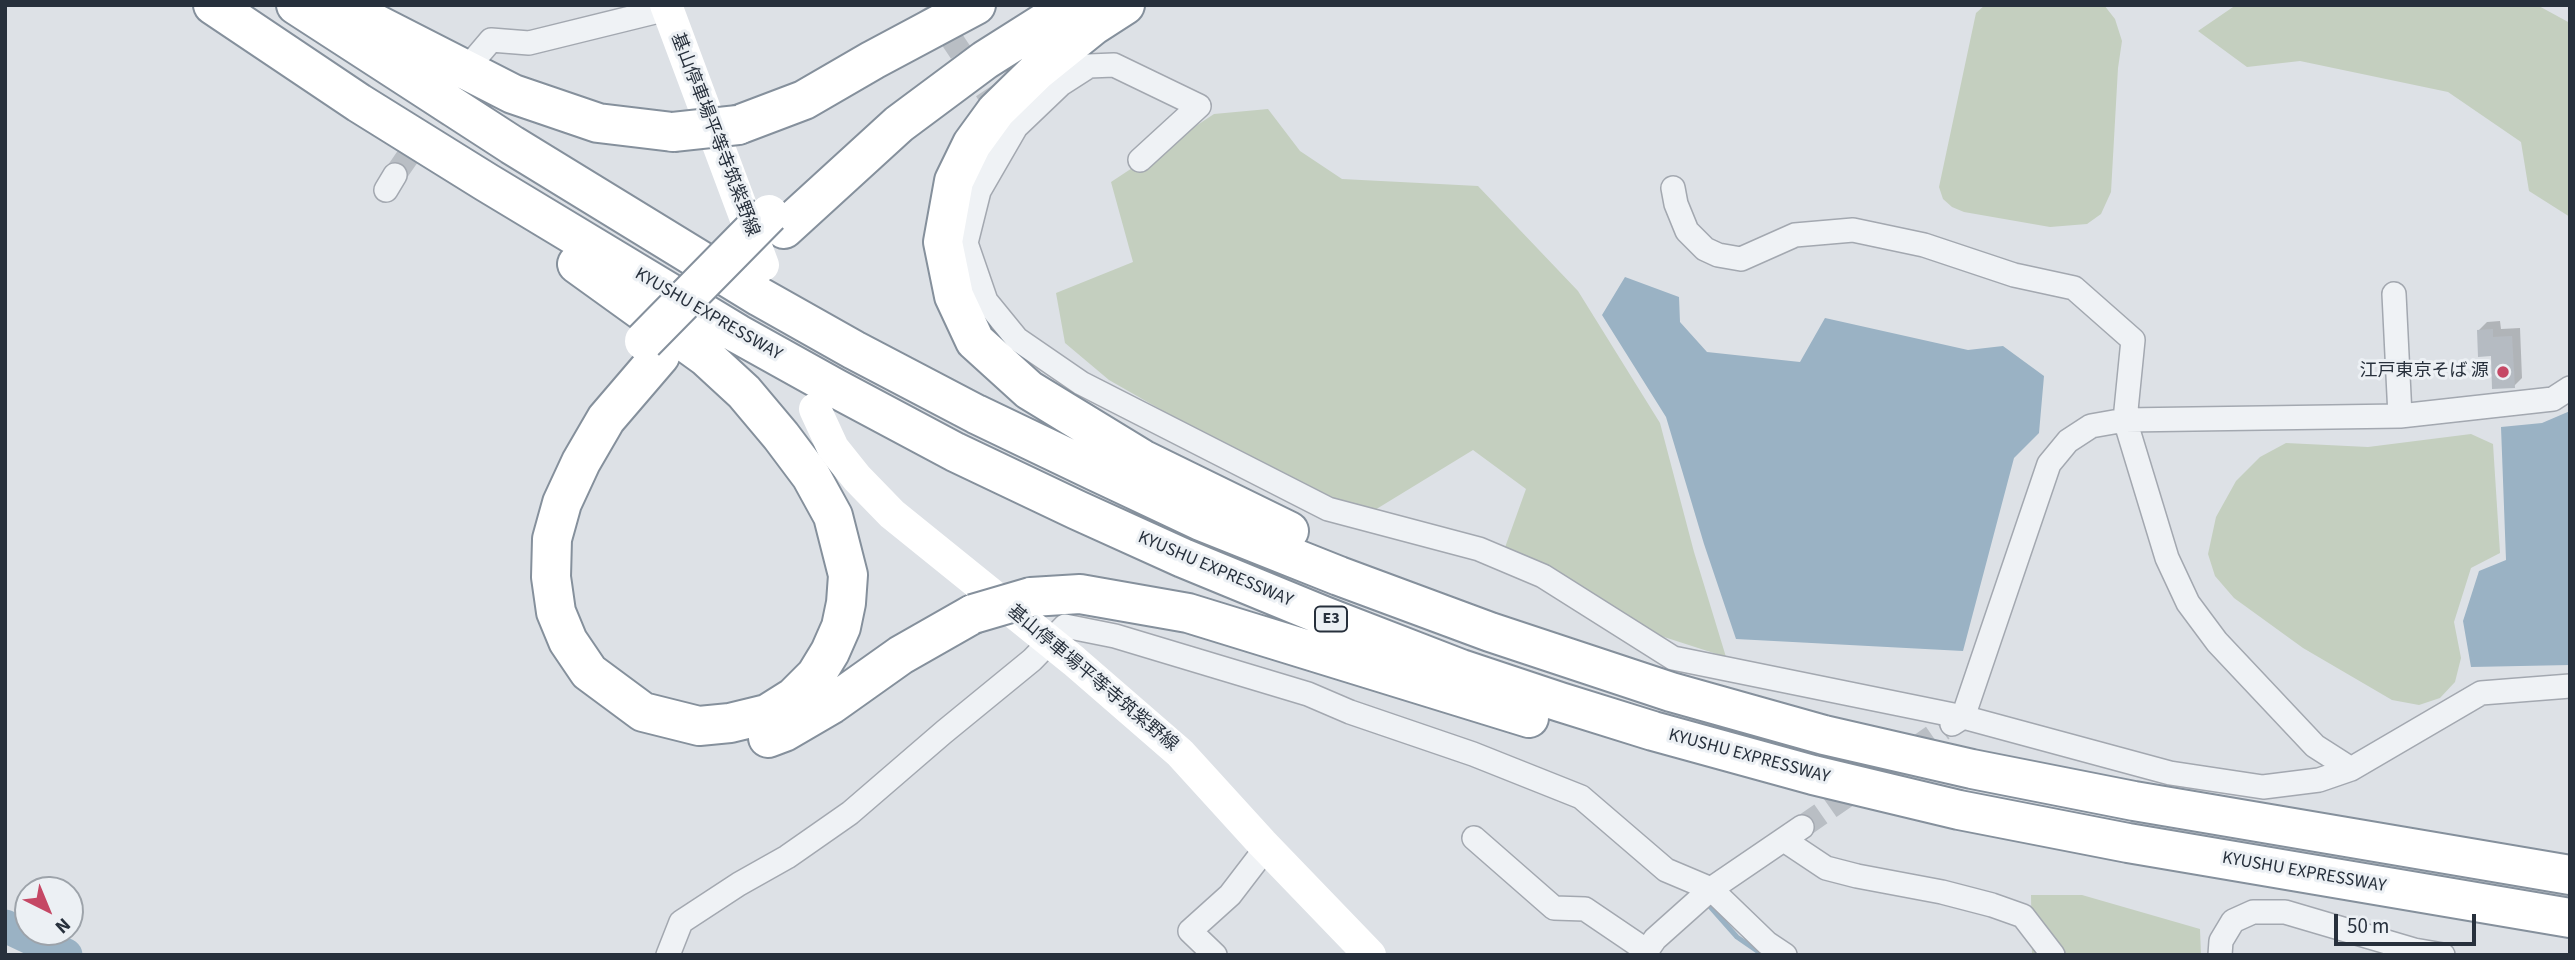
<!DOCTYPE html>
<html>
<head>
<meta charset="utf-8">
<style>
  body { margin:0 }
  #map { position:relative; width:2575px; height:960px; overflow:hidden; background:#dde1e6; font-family:"Source Sans 3",sans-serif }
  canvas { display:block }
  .frame { position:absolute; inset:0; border:7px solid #27303c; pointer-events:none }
  .north { position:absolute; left:14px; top:876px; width:70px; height:70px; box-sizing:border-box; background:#ecf0f4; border:2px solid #9da3aa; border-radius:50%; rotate:137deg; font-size:19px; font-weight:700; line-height:28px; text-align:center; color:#27303c }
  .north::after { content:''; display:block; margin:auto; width:24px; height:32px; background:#c54865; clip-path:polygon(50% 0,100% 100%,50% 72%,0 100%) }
  .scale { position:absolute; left:2334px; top:914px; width:142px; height:32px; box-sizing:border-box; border:4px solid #27303c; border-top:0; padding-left:9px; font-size:21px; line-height:24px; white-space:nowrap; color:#27303c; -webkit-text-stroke:5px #ecf0f4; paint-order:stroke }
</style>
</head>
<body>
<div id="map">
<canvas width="2575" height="960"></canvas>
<div class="frame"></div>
<div class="north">N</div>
<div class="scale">50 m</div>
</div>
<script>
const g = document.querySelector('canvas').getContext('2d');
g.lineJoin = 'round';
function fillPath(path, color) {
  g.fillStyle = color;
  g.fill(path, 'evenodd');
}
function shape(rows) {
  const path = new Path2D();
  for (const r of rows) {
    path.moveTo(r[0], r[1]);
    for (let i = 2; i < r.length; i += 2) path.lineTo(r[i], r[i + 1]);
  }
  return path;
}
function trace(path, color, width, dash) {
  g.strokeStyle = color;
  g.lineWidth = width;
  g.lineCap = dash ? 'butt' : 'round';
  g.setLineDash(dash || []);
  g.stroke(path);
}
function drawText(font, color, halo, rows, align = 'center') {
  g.font = font + ' "Source Sans 3","Noto Sans JP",sans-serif';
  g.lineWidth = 6;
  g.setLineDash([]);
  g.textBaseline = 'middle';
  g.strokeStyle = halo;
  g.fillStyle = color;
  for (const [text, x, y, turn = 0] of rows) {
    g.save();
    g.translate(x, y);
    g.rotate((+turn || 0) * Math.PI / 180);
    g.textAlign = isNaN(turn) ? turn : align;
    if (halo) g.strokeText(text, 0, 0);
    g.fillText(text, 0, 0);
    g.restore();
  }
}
const green = shape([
  [1985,5,2104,5,2115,19,2122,41,2118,68,2111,192,2101,214,2087,224,2050,227,1964,212,1952,207,1943,199,1939,187,1976,13],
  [2236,5,2537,5,2570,23,2570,217,2529,191,2521,142,2448,92,2300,61,2247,67,2198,31],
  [1268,109,1300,151,1342,179,1478,186,1578,291,1660,423,1694,552,1726,657,1630,626,1503,553,1526,489,1473,450,1365,516,1165,412,1109,380,1065,343,1056,293,1133,262,1111,182,1214,114],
  [2471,434,2493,444,2500,553,2471,568,2454,622,2461,658,2455,682,2440,698,2419,705,2392,700,2303,648,2234,598,2215,576,2208,554,2216,517,2236,481,2260,457,2286,443,2368,447],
  [2031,895,2082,895,2200,929,2201,955,2032,955]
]);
const water = shape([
  [1625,277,1679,297,1680,322,1707,352,1800,362,1825,318,1968,350,2003,346,2044,376,2039,433,2014,458,1963,651,1736,639,1704,544,1666,417,1602,315],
  [2570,411,2570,665,2471,667,2463,621,2479,571,2506,560,2501,427,2542,423]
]);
const shadow = shape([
  [2500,321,2501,329,2520,328,2522,378,2514,386,2479,330,2487,322]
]);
const stream = shape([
  [1706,902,1737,937,1763,955]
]);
const river = shape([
  [5,926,66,955]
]);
const building = shape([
  [2493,329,2493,337,2512,336,2515,388,2492,389,2491,356,2478,357,2477,330]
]);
const minorTunnel = shape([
  [929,5,1003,116],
  [395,175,451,94],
  [1802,827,1943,729]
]);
const minor = shape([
  [474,60,491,40,529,43,667,9],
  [1140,160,1199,106,1114,65,1089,66,1061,84,1016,127,979,191,966,243,986,301,1017,339,1081,383,1328,509,1479,549,1543,576,1673,658,1963,717,2170,773,2263,787,2319,780,2351,769,2481,693,2570,686],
  [1673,188,1676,204,1687,231,1705,249,1718,255,1741,259,1795,235,1853,230,1924,245,2014,275,2074,288,2133,340,2125,420,2167,558,2188,603,2217,642,2315,746,2351,769],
  [386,190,395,175],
  [2394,294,2400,416],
  [1952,724,1963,717,2049,464,2068,441,2091,426,2125,420,2400,416,2553,399,2570,388],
  [1474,838,1554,908,1585,909,1647,951],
  [1784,840,1826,868,1857,876,1942,892,1992,905,2023,916,2053,955],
  [668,955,681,922,739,884,787,857,850,813,944,732,1032,660,1065,626,1115,636,1308,694,1350,712,1473,754,1581,797,1666,870,1711,889,1767,943,1785,955],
  [1215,955,1190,931,1230,895,1266,848],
  [1644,955,1655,939,1711,889,1802,827],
  [2220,955,2221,941,2233,921,2253,912,2285,912,2414,950,2443,955]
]);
const secondary = shape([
  [666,5,763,265],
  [815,409,833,448,857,478,892,514,1074,661,1180,753,1262,843,1370,955]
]);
const motorway = shape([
  [213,5,359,103,486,182,738,334,835,388,955,452,1077,510,1183,558,1324,616,1461,669,1560,702,1653,731,1813,775,1959,810,2128,843,2570,918],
  [296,5,512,145,760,297,854,350,976,414,1095,471,1201,521,1339,576,1490,632,1671,692,1824,735,1972,769,2134,801,2570,875],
  [339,5,513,94,598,123,673,132],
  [1125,5,1094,25,1037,71,996,111,972,144,954,181,943,242,954,296,975,341,1029,390,1142,459,1289,531],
  [738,125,804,100,873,60,976,5],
  [784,229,899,124,985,60,1072,5],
  [577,264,706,357,744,392,781,436,811,476,833,516,848,575,846,603,841,627,830,652,816,675,794,697,767,714,730,723,699,726,643,712,589,672,568,641,556,612,551,577,552,539,562,503,581,462,606,419,660,356],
  [1031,597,1080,594,1188,613,1529,718],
  [768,738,784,732,832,704,901,655,973,614]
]);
const motorwayBridge = shape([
  [673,132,738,125],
  [644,341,769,214],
  [973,614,1031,597]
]);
const markers = [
  [2503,372,7,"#c54865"]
];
const shields = [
  [1331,619,32]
];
const shieldNames = [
  ["E3",1331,619]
];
const streetNames = [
  ["基山停車場平等寺筑紫野線",714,135,69],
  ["KYUSHU EXPRESSWAY",708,315,30],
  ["KYUSHU EXPRESSWAY",1215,570,23],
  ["基山停車場平等寺筑紫野線",1092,679,40],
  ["KYUSHU EXPRESSWAY",1749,757,15],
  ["KYUSHU EXPRESSWAY",2304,873,10]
];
const poiNames = [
  ["江戸東京そば 源",2489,372]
];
fillPath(green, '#c4cfbf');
fillPath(water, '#9ab2c4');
fillPath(shadow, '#0003');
trace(stream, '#9ab2c4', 5);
trace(river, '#9ab2c4', 33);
fillPath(building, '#b5bbc2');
trace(minorTunnel, '#b9bec4', 23, [23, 11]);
trace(minor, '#a3a8b0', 26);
trace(motorway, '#85909c', 42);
trace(minor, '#eff2f5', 23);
trace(secondary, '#fff', 32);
trace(motorway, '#fff', 38);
trace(motorwayBridge, '#85909c', 42, []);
trace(motorwayBridge, '#fff', 38);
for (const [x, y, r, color] of markers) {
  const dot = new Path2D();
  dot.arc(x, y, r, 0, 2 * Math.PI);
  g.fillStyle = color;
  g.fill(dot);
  trace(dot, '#ecf0f4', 2.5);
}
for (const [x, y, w] of shields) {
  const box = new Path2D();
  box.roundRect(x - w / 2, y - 12.5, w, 25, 5);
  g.fillStyle = '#ecf0f4';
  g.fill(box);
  trace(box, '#27303c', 2);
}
drawText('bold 16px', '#27303c', null, shieldNames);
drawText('18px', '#27303c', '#ecf0f4', streetNames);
drawText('18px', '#27303c', '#ecf0f4', poiNames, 'right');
</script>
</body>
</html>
